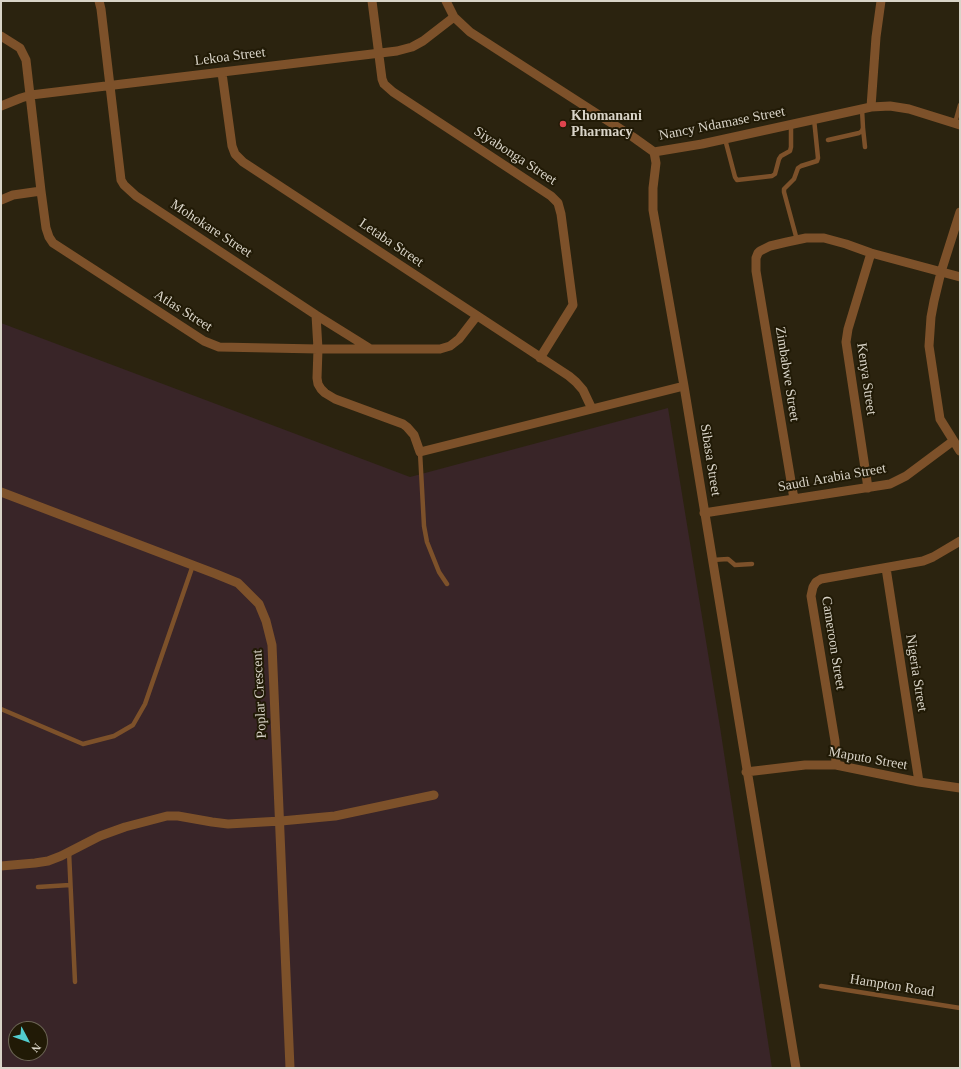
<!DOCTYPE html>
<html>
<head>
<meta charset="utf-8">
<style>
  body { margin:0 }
  #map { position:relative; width:961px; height:1069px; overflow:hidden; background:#2b230f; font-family:Georgia,serif }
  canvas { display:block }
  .frame { position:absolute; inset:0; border:2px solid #d9d4c8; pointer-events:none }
  .north { position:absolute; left:8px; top:1021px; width:40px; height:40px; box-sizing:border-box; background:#211a06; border:1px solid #6b6454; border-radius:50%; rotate:131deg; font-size:11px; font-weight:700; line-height:16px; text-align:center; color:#d9d4c8 }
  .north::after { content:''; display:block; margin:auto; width:14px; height:18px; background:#52cdcf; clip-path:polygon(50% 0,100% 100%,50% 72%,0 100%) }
</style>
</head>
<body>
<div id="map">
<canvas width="961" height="1069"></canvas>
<div class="frame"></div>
<div class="north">N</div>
</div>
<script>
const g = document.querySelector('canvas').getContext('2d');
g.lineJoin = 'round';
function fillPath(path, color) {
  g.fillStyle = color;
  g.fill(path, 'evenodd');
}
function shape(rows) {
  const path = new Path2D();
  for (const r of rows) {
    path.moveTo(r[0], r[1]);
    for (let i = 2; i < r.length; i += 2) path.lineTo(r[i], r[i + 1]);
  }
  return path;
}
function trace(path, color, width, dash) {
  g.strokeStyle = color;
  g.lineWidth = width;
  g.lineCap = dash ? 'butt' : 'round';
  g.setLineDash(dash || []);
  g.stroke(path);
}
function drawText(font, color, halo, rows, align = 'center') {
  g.font = font + ' Georgia,serif';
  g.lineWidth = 4;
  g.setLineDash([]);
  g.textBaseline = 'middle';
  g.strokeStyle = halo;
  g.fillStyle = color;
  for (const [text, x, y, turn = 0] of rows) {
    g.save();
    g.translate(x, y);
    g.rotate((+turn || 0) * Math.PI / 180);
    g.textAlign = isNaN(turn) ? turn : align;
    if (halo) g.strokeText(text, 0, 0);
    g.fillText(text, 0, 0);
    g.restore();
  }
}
const industrial = shape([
  [1,323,410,477,668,408,720,727,772,1068,1,1068],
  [16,1029,40,1029,40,1053,16,1053]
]);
const service = shape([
  [955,123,960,105],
  [863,128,865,147],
  [725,139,735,177,737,180,772,176,775,174,779,159,781,156,790,151,791,147,791,124],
  [828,140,859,133,862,131,863,128,862,109],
  [797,240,784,192,784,189,794,179,798,168,801,166,817,161,818,158,814,119],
  [420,452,424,526,427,542,439,572,447,584],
  [712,560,728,559,735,565,752,564],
  [1,709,83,744,114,736,133,725,145,704,193,565],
  [69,852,75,982],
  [38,887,70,885],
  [821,986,960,1008]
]);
const minor = shape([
  [99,1,101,9,121,180,124,185,136,196,316,315,369,348],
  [372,1,382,79,384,84,393,92,551,196,558,203,561,214,573,305,540,358],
  [446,1,454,17,470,32,633,137,654,152,702,144,871,107,890,106,909,109,960,125],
  [1,36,20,48,26,60,41,191,46,228,49,237,53,243,204,341,219,347,318,349,440,349,450,346,459,339,476,317],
  [222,73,232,146,235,154,243,162,569,376,576,382,583,390,592,409],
  [1,106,21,98,31,95,397,51,412,47,423,41,454,17],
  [871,107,876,37,881,1],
  [654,152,656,163,653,188,653,210,684,386,796,1068],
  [1,200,13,195,41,191],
  [960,212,941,272,934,301,931,317,929,346,940,419,960,451],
  [316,315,318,349,317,378,318,384,321,389,325,393,335,399,403,424,407,427,414,435,420,452,684,386],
  [868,488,846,342,848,329,871,253],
  [1,492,216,574,238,583,259,604,266,621,272,645,290,1068],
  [794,499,756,271,756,258,758,253,760,251,770,246,787,242,806,238,824,238,846,244,871,253,960,277],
  [704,513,890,484,906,476,953,441],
  [886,568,919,782],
  [836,765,835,741,811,596,813,587,816,582,821,579,923,561,933,557,960,541],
  [746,772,805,765,836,765,919,782,960,788],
  [1,866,35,863,48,861,61,856,100,836,125,827,167,816,178,816,212,822,228,824,281,821,335,816,434,795]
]);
const markers = [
  [563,124,4,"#e0444e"]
];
const streetNames = [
  ["Lekoa Street",230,57,-7],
  ["Nancy Ndamase Street",722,124,-11],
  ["Siyabonga Street",515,156,33],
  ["Mohokare Street",211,229,33],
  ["Letaba Street",391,243,34],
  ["Atlas Street",183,311,32],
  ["Zimbabwe Street",787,374,81],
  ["Kenya Street",866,379,82],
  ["Sibasa Street",710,460,81],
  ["Saudi Arabia Street",832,478,-10],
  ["Cameroon Street",833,643,81],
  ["Nigeria Street",916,673,81],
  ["Poplar Crescent",260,694,-93],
  ["Maputo Street",868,759,10],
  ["Hampton Road",892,986,9]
];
const poiNames = [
  ["Khomanani",571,116],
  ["Pharmacy",571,132]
];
fillPath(industrial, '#392528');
trace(service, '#7d512a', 4.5);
trace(minor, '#7d512a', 9);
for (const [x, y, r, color] of markers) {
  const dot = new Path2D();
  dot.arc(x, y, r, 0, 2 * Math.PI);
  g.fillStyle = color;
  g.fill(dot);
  trace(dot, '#211a06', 1.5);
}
drawText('14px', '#d9d4c8', '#211a06', streetNames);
drawText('bold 14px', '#d9d4c8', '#211a06', poiNames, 'left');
</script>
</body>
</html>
